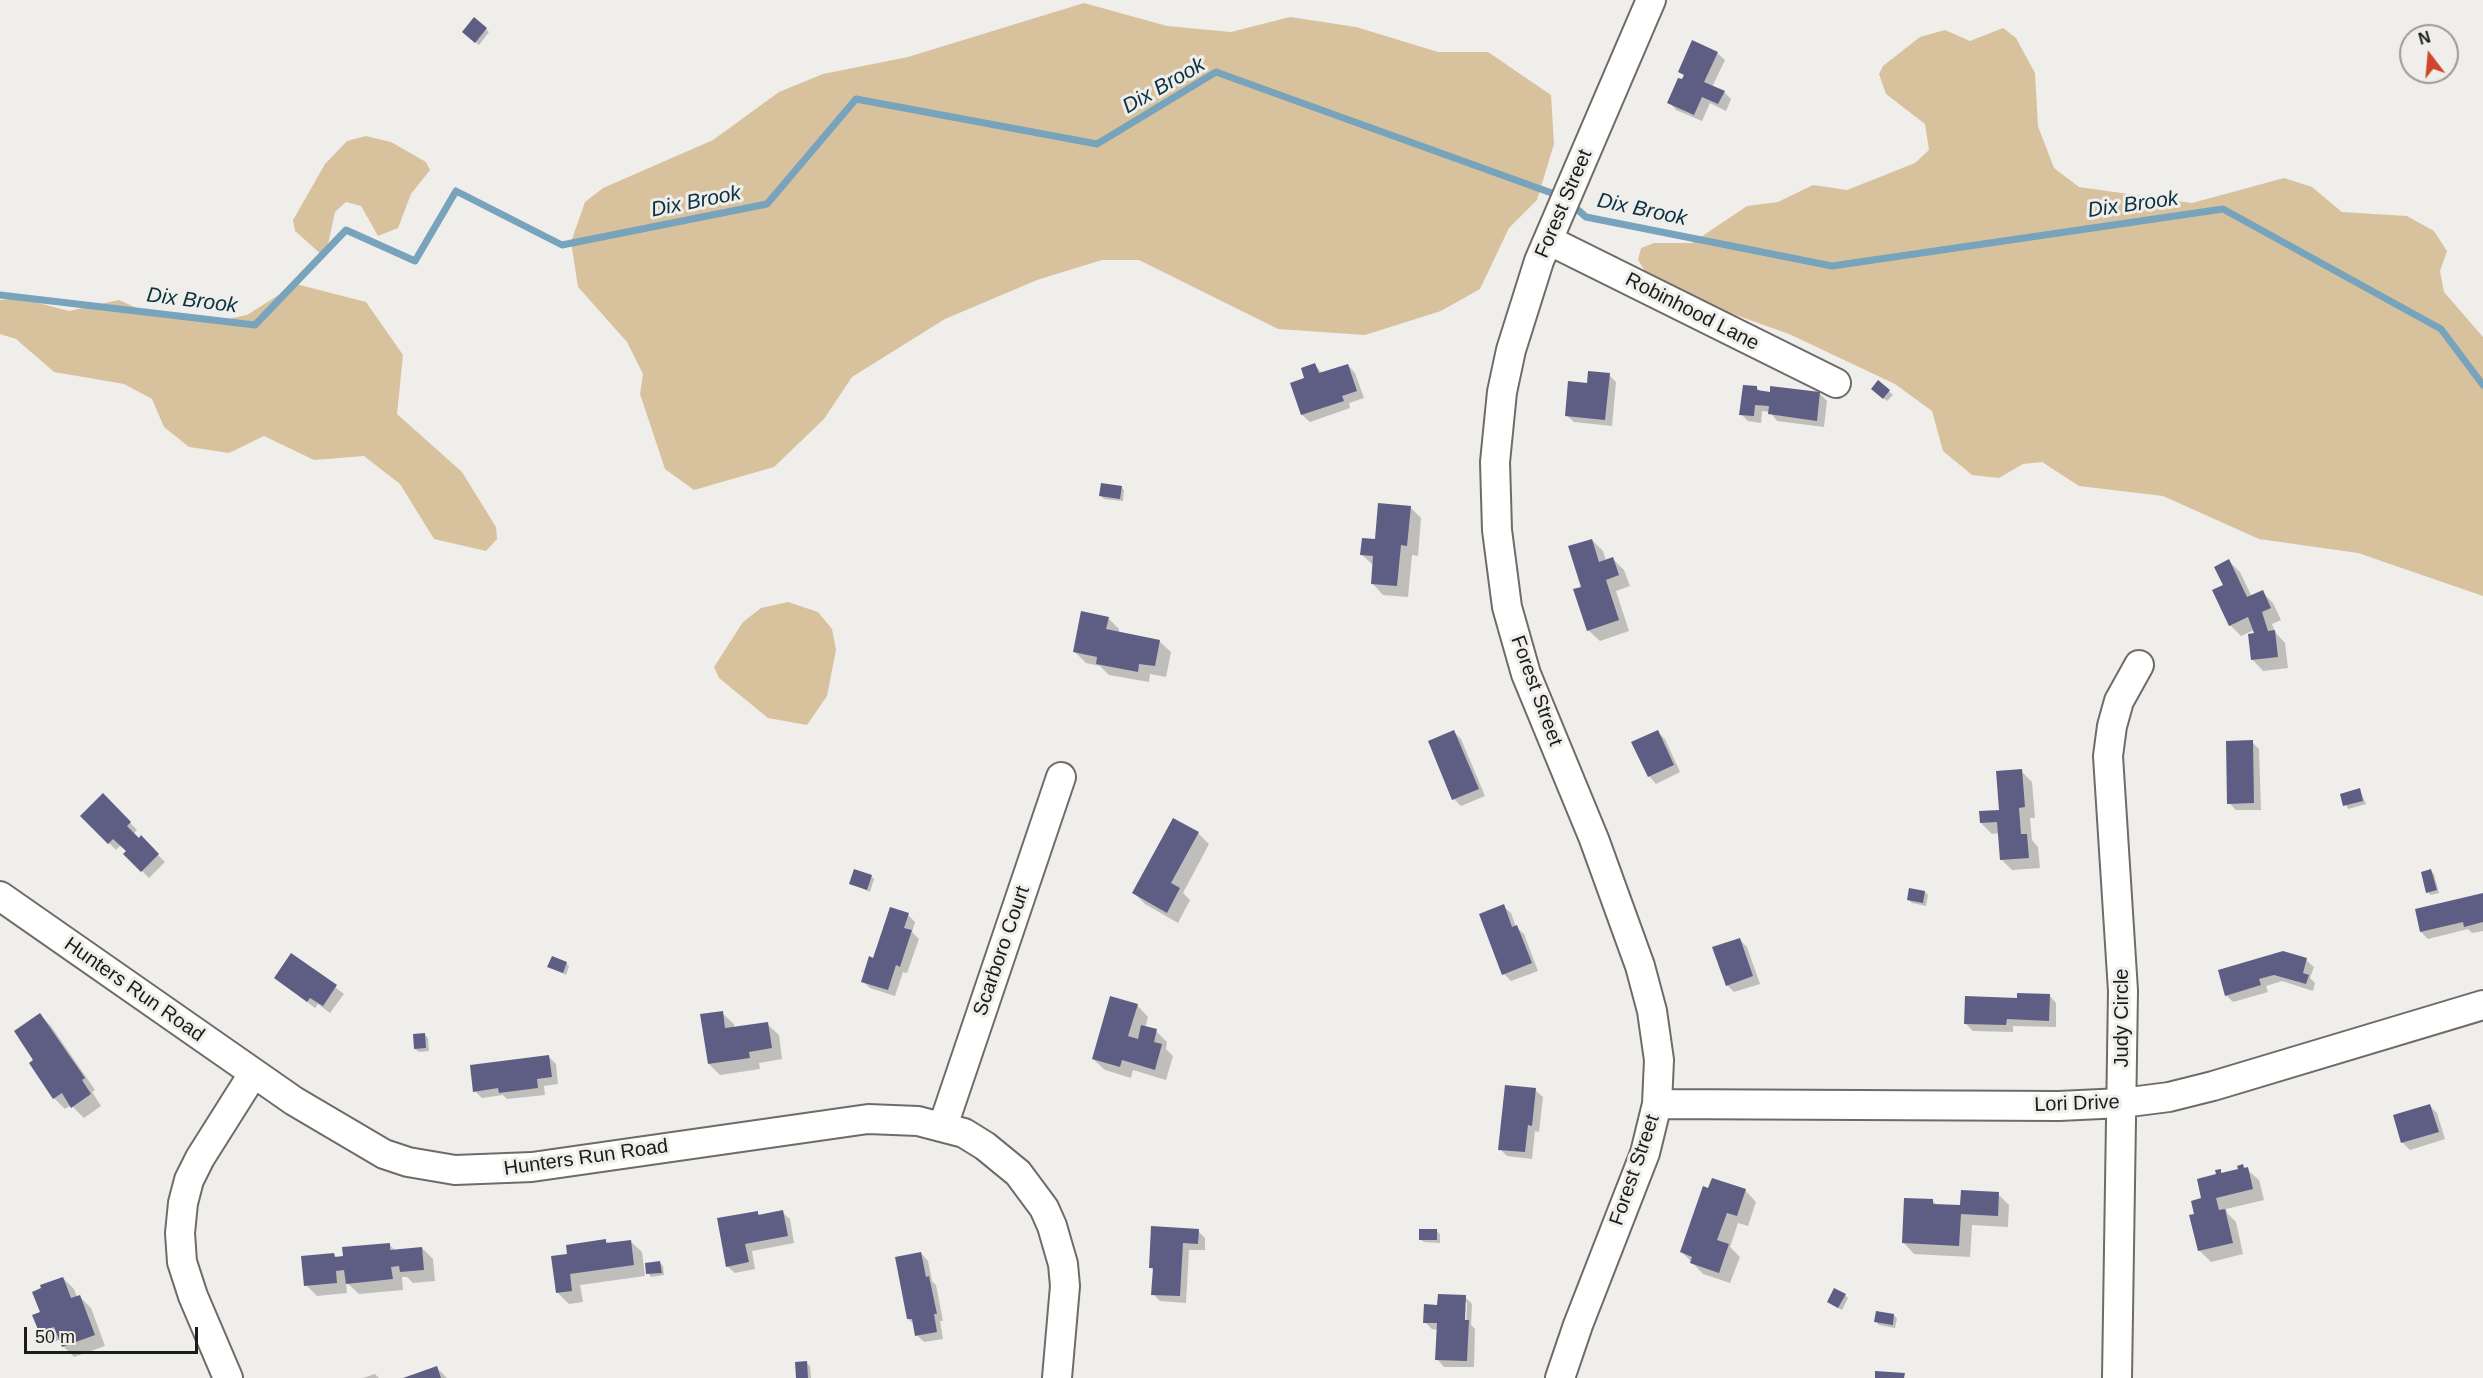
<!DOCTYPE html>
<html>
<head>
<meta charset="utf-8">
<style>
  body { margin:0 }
  #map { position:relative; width:2483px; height:1378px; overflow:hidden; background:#f0eeea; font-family:Helvetica,sans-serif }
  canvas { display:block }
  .north { position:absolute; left:2399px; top:24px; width:60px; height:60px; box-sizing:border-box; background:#f0eeea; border:2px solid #9b9a96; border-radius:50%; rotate:344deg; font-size:16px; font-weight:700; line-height:24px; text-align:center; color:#1b1b19 }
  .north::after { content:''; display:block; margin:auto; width:21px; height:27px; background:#d0452c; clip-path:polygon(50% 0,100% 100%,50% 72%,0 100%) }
  .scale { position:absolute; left:24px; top:1327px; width:174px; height:27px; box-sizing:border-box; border:3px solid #1b1b19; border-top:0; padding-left:8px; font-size:18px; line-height:21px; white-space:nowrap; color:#1b1b19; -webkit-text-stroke:4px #f0eeea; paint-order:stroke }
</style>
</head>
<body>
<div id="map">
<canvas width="2483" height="1378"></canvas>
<div class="north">N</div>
<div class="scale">50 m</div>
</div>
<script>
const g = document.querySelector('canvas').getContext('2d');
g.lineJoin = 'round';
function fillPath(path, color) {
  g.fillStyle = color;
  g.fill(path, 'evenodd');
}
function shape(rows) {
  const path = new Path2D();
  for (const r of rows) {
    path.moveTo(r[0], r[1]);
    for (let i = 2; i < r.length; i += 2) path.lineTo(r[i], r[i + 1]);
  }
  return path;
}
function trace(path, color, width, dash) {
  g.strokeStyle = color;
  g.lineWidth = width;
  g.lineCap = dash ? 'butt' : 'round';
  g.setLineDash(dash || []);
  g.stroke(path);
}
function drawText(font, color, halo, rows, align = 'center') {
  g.font = font + ' Helvetica,sans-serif';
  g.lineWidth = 6;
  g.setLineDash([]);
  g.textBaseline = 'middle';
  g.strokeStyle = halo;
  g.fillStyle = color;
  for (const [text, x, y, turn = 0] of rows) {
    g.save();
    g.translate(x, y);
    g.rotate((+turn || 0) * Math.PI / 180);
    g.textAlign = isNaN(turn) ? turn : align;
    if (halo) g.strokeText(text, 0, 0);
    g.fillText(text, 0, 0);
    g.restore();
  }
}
const green = shape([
  [1084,3,1167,26,1231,32,1290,17,1356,27,1438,52,1488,52,1551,95,1554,144,1537,200,1509,228,1480,289,1441,311,1365,335,1278,329,1139,260,1102,260,1037,280,945,319,852,377,824,419,774,467,694,490,665,469,640,394,643,374,627,342,578,287,571,242,585,202,603,188,713,140,779,92,823,74,908,57],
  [2003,28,2016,38,2035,73,2038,126,2054,168,2079,187,2192,203,2284,178,2312,187,2342,212,2407,216,2434,231,2447,251,2440,271,2444,292,2483,337,2483,596,2358,553,2259,539,2163,496,2079,486,2042,462,2023,464,1999,478,1972,475,1943,451,1932,411,1895,384,1789,334,1654,286,1638,260,1641,248,1654,243,1692,243,1747,206,1778,202,1813,185,1847,190,1915,163,1929,150,1925,124,1886,94,1879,74,1883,66,1920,37,1945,30,1970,41],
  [366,136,391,142,426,162,430,170,411,194,398,228,378,236,361,206,346,202,335,212,326,254,322,255,295,231,293,220,325,164,347,141],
  [296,284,366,302,403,355,397,414,462,472,496,527,497,539,486,551,434,539,400,484,364,456,314,460,264,436,229,453,189,447,164,427,152,399,124,384,54,372,16,339,0,334,0,300,20,298,69,311,119,300,154,316,217,321,247,315],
  [788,602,818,612,832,629,836,650,827,696,807,725,768,718,719,678,714,667,743,622,761,608]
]);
const shadow = shape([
  [486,29,489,32,479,45,467,35],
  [1717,53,1725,60,1712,87,1724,92,1731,99,1726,111,1710,103,1702,121,1676,110,1669,102,1685,76,1680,71],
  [1315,365,1323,374,1348,365,1355,373,1364,398,1349,403,1350,408,1310,422,1302,415,1292,384,1306,379],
  [1609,375,1616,382,1612,426,1574,422,1566,415,1589,385],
  [1879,382,1893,395,1887,401,1873,389],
  [1757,388,1761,392,1820,394,1827,401,1824,427,1777,421,1770,412,1762,411,1761,423,1748,421,1741,414],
  [1121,487,1124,490,1123,501,1104,499,1100,495],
  [1410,507,1421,518,1418,556,1412,555,1408,597,1383,595,1372,583,1373,565,1361,554],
  [1592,540,1603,551,1606,561,1613,559,1624,570,1630,586,1616,591,1629,631,1600,641,1588,630,1583,588],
  [2229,561,2240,572,2252,597,2262,592,2273,603,2281,620,2272,624,2275,632,2285,643,2288,668,2263,671,2252,659,2256,634,2254,630,2241,636,2230,625,2225,586],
  [1108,618,1119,629,1119,633,1159,641,1171,652,1166,677,1150,674,1149,682,1109,675,1100,666,1086,663,1075,652],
  [1454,732,1461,739,1485,796,1461,806,1454,799],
  [1658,732,1665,739,1680,772,1656,784,1649,776],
  [2252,742,2259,749,2261,810,2236,810,2229,803],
  [2021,771,2032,782,2035,818,2030,818,2032,840,2038,847,2040,868,2012,870,2001,859,1999,833,1992,834,1981,823,2001,811],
  [2360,790,2366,804,2348,809,2342,795],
  [103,795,137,830,133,834,139,840,141,838,165,862,149,878,125,854,128,851,121,845,116,850,82,816],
  [1198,833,1209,844,1183,893,1190,900,1178,923,1145,904,1134,893],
  [2431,871,2434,874,2439,893,2431,895,2427,892],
  [871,876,874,879,870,892,851,883],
  [1925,892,1928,895,1926,906,1912,903,1909,900],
  [2483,894,2483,931,2472,933,2468,929,2428,939,2421,932],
  [1503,906,1511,913,1516,927,1524,934,1538,971,1511,981,1504,974],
  [908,915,915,922,912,932,919,939,907,973,903,972,895,996,870,988,863,981,874,959],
  [1739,939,1747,947,1760,984,1734,992,1727,985],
  [292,955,344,994,330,1013,318,1004,315,1008,276,978],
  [2306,960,2314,967,2310,978,2315,983,2313,991,2282,981,2266,986,2268,992,2233,1002,2226,995,2219,971],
  [566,963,569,966,566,975,549,967],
  [2049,995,2056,1003,2056,1027,2013,1026,2013,1032,1973,1031,1965,1023,2019,1000],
  [1137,1005,1148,1017,1145,1028,1156,1031,1167,1042,1166,1049,1173,1056,1166,1080,1133,1070,1131,1078,1105,1070,1093,1059],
  [722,1013,734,1024,734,1029,767,1024,779,1035,782,1059,759,1063,760,1069,720,1075,709,1064],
  [40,1015,51,1026,95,1090,92,1092,101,1106,84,1118,71,1105,65,1109,54,1098,35,1061],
  [425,1035,428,1038,429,1051,419,1052,415,1049],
  [549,1057,556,1064,558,1084,544,1086,545,1095,507,1099,503,1095,482,1098,475,1091],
  [1535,1090,1543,1097,1539,1132,1535,1131,1532,1159,1507,1156,1500,1149],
  [2430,1106,2437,1113,2445,1139,2410,1150,2403,1143,2395,1116],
  [2243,1166,2259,1180,2264,1200,2226,1209,2228,1214,2236,1222,2243,1254,2211,1262,2199,1250,2195,1215,2220,1171,2223,1174,2240,1170],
  [1745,1190,1756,1202,1748,1226,1738,1223,1730,1247,1740,1257,1730,1283,1703,1274,1682,1252],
  [1998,1194,2009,1205,2008,1227,1972,1225,1970,1257,1914,1254,1903,1242,1933,1201,1937,1205,1961,1207],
  [757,1212,761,1216,782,1212,790,1219,794,1243,752,1251,755,1269,735,1273,727,1266],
  [1198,1231,1205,1238,1205,1250,1189,1250,1186,1303,1160,1301,1153,1294,1154,1271,1150,1267],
  [1437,1231,1440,1234,1440,1243,1424,1242,1420,1239],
  [605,1240,609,1244,630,1241,642,1252,645,1276,580,1285,583,1302,569,1304,558,1293,553,1258,569,1256],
  [389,1244,396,1251,422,1248,433,1259,435,1281,413,1283,407,1277,402,1277,403,1290,359,1294,346,1282,347,1293,317,1296,306,1285,334,1255,337,1258],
  [921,1253,928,1261,932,1281,936,1285,943,1321,940,1321,943,1339,924,1342,917,1335,915,1325,908,1319],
  [660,1263,663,1266,664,1275,651,1277,648,1273],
  [63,1278,74,1289,77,1297,79,1296,91,1308,105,1346,74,1357,63,1346,61,1339,51,1343,40,1332,41,1313],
  [1845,1295,1848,1298,1842,1310,1832,1305],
  [1465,1297,1472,1304,1471,1325,1475,1329,1474,1367,1444,1367,1437,1359,1438,1330,1432,1329,1425,1322,1439,1306],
  [1464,1302,1467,1302,1466,1328,1463,1328],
  [1894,1315,1897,1319,1895,1328,1879,1325,1876,1321],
  [806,1362,810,1366,811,1378,798,1378],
  [436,1367,447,1378,406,1378],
  [375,1374,379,1378,363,1378]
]);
const stream = shape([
  [1571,204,1586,217,1832,266,2223,209,2441,329,2483,385],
  [0,295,255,325,346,230,415,261,456,191,562,245,767,204,856,99,1097,144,1216,72,1560,196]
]);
const building = shape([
  [474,17,487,28,475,43,462,32],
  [1692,40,1718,52,1704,82,1725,91,1718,104,1702,97,1694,115,1667,103,1678,78,1682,79,1684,75,1678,72],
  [1315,363,1319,373,1348,364,1357,391,1342,396,1344,401,1301,415,1290,383,1304,378,1301,368],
  [1588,371,1610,373,1605,420,1565,416,1568,381,1587,383],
  [1878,380,1890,390,1883,399,1871,389],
  [1743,385,1757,386,1757,390,1770,392,1770,386,1820,392,1817,421,1768,414,1769,406,1755,405,1754,416,1739,415],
  [1101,483,1122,486,1120,499,1099,496],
  [1378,503,1411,506,1407,546,1401,545,1397,586,1371,584,1373,556,1360,555,1362,538,1375,539],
  [1592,539,1599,562,1613,557,1619,575,1606,580,1619,620,1587,631,1573,589,1581,587,1568,546],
  [2229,559,2247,597,2263,590,2271,608,2262,612,2268,631,2275,630,2278,657,2251,660,2248,634,2254,633,2248,617,2229,626,2212,590,2223,585,2214,567],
  [1081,611,1109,617,1106,629,1160,640,1155,666,1139,664,1138,672,1096,664,1097,657,1073,652],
  [1454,730,1479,789,1452,800,1428,741],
  [1658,730,1674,765,1648,777,1631,742],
  [2253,740,2254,803,2227,804,2226,741],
  [2022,769,2025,807,2019,808,2021,834,2027,834,2029,858,2000,860,1997,822,1980,823,1979,811,1999,810,1996,771],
  [2360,788,2363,801,2343,806,2340,794],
  [103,793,131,822,127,826,139,838,141,835,159,854,141,872,123,854,126,851,113,839,108,844,80,816],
  [1173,818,1199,832,1171,883,1180,888,1167,913,1132,893],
  [854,869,872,875,867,890,849,884],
  [2431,869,2437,890,2426,893,2421,872],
  [1909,888,1925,891,1923,903,1907,900],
  [2483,893,2483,922,2464,927,2463,922,2420,932,2415,909],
  [1504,904,1512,927,1517,925,1532,963,1502,975,1479,914],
  [890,907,909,913,904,928,912,930,900,967,896,965,888,990,861,982,869,956,873,958],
  [1740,938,1753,976,1726,986,1712,947],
  [2283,951,2307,958,2303,973,2309,975,2306,984,2274,975,2259,979,2261,985,2225,996,2218,970],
  [291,953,337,985,323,1006,310,998,307,1002,274,978],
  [552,956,567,962,563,973,547,967],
  [2017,993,2050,994,2049,1021,2007,1019,2006,1025,1964,1024,1965,996,2017,998],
  [1110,996,1138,1004,1128,1036,1138,1039,1141,1025,1157,1029,1154,1042,1162,1044,1155,1070,1122,1060,1120,1067,1092,1059],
  [723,1011,725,1028,768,1022,772,1048,749,1052,750,1058,708,1064,700,1014],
  [40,1013,85,1078,82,1080,91,1094,71,1108,62,1093,53,1099,29,1063,33,1060,14,1031],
  [425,1033,426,1048,414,1049,413,1034],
  [549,1055,552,1077,537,1079,538,1088,499,1093,498,1088,473,1092,470,1065],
  [1505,1085,1536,1088,1532,1126,1528,1125,1525,1152,1498,1150],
  [2430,1104,2439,1132,2401,1143,2393,1115],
  [2243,1164,2244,1168,2248,1167,2253,1189,2216,1198,2219,1210,2225,1209,2233,1243,2198,1251,2189,1215,2194,1214,2191,1201,2201,1198,2197,1179,2216,1174,2215,1170,2221,1169,2221,1173,2238,1169,2237,1166],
  [1712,1178,1746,1189,1737,1216,1727,1213,1717,1240,1729,1244,1719,1273,1690,1263,1692,1257,1680,1252,1703,1186,1708,1188],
  [1961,1190,1999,1192,1998,1216,1961,1214,1959,1246,1902,1243,1904,1198,1933,1199,1933,1204,1960,1205],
  [783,1210,788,1236,745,1244,749,1262,726,1267,717,1218,758,1211,758,1215],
  [1151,1226,1199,1229,1198,1244,1183,1243,1180,1296,1151,1295,1153,1268,1149,1268],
  [1419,1229,1437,1229,1437,1240,1419,1240],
  [606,1239,606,1243,631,1240,634,1265,570,1274,572,1291,556,1293,551,1256,567,1254,566,1245],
  [390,1243,390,1250,422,1247,424,1270,400,1272,399,1266,391,1267,393,1279,346,1284,344,1270,336,1271,337,1283,304,1286,301,1256,334,1253,335,1257,343,1256,342,1247],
  [921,1252,926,1277,929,1276,937,1314,934,1314,937,1332,915,1336,912,1319,907,1319,895,1257],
  [660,1261,662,1273,646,1274,645,1263],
  [63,1277,71,1298,80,1295,95,1335,62,1347,54,1327,39,1332,32,1315,40,1312,32,1292,41,1288,40,1285],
  [1834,1288,1846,1294,1838,1308,1827,1302],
  [1438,1294,1466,1295,1465,1320,1469,1320,1467,1361,1435,1360,1437,1323,1423,1323,1424,1304,1437,1305],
  [1876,1311,1894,1314,1893,1325,1874,1322],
  [807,1361,808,1378,796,1378,795,1362],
  [437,1366,441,1378,403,1378],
  [1875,1371,1905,1373,1904,1378,1875,1378]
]);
const street = shape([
  [1548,240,1836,383],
  [0,896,294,1101,384,1154,408,1162,455,1170,532,1167,868,1119,918,1121,964,1133,985,1146,1018,1173,1044,1208,1052,1226,1063,1264,1065,1286,1057,1378],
  [1657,1104,2059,1106,2122,1103,2169,1097,2213,1086,2483,1005],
  [943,1126,1061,777],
  [228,1378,193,1296,182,1262,180,1233,183,1203,189,1180,200,1158,253,1074],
  [1560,1378,1578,1325,1645,1153,1657,1104,1659,1060,1652,1011,1640,966,1594,839,1526,674,1507,607,1497,530,1495,462,1502,392,1511,350,1539,261,1651,0],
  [2117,1378,2123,991,2108,756,2112,726,2119,701,2139,665]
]);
const streetNames = [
  ["Forest Street",1564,204,-67],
  ["Robinhood Lane",1692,312,27],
  ["Forest Street",1536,691,70],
  ["Scarboro Court",1002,951,-71],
  ["Hunters Run Road",134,990,35],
  ["Judy Circle",2122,1018,-90],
  ["Lori Drive",2077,1104,-2],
  ["Hunters Run Road",586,1158,-8],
  ["Forest Street",1635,1170,-71]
];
const waterNames = [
  ["Dix Brook",1164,86,-30],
  ["Dix Brook",696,202,-11],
  ["Dix Brook",2133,205,-8],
  ["Dix Brook",1642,210,12],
  ["Dix Brook",192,301,7]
];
fillPath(green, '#d8c29e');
fillPath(shadow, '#0003');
trace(stream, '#77a3bc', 7);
fillPath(building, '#5e5e84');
trace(street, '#6e6b68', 32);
trace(street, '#fff', 28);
drawText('20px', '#1b1b19', '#f0eeea', streetNames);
drawText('italic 21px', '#0a3244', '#f0eeea', waterNames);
</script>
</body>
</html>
